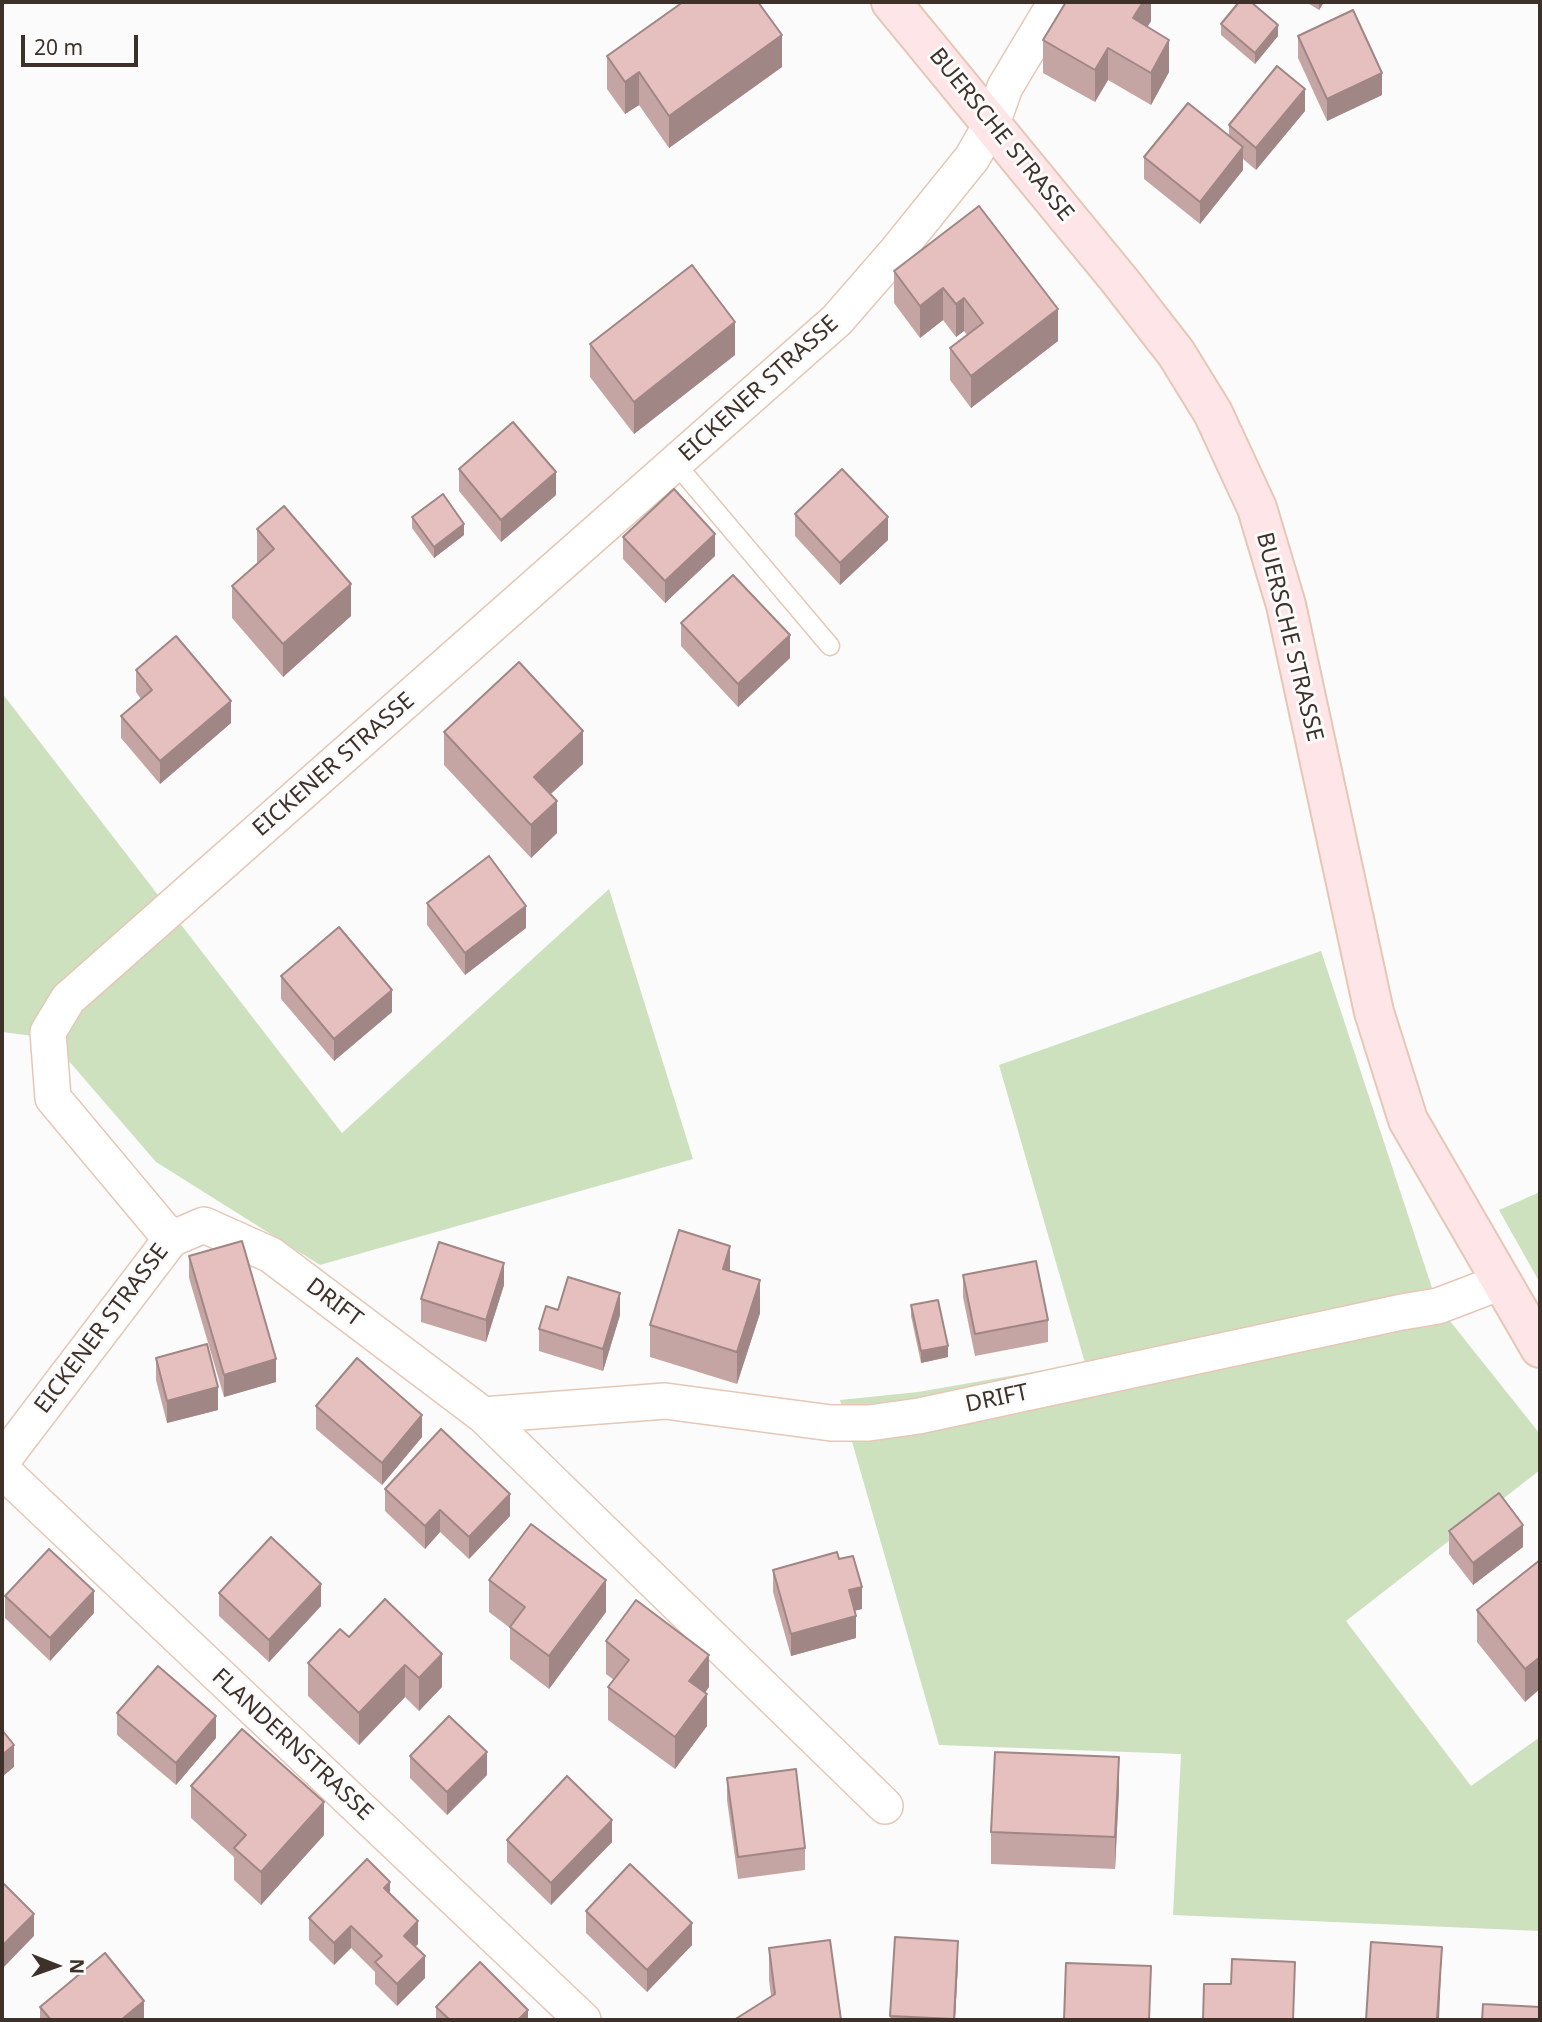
<!DOCTYPE html>
<html>
<head>
<meta charset="utf-8">
<style>
  body { margin:0 }
  #map { position:relative; width:1542px; height:2022px; overflow:hidden; background:#fbfbfb; font-family:"Noto Sans",sans-serif }
  canvas { display:block }
  .frame { position:absolute; inset:0; border:4px solid #3d312a; pointer-events:none }
  .north { position:absolute; left:21px; top:1931px; width:70px; height:70px; -webkit-text-stroke:5px #fbfbfb; paint-order:stroke; rotate:91deg; font-size:19px; font-weight:700; line-height:28px; text-align:center; color:#3d312a }
  .north::after { content:''; display:block; margin:auto; width:24px; height:32px; background:#3d312a; clip-path:polygon(50% 0,100% 100%,50% 72%,0 100%) }
  .scale { position:absolute; left:21px; top:35px; width:117px; height:32px; box-sizing:border-box; border:4px solid #3d312a; border-top:0; padding-left:9px; font-size:21px; line-height:24px; white-space:nowrap; color:#3d312a; -webkit-text-stroke:5px #fbfbfb; paint-order:stroke }
</style>
</head>
<body>
<div id="map">
<canvas width="1542" height="2022"></canvas>
<div class="frame"></div>
<div class="north">N</div>
<div class="scale">20 m</div>
</div>
<script>
const g = document.querySelector('canvas').getContext('2d');
g.lineJoin = 'round';
function fillPath(path, color) {
  g.fillStyle = color;
  g.fill(path, 'evenodd');
}
function shape(rows) {
  const path = new Path2D();
  for (const r of rows) {
    path.moveTo(r[0], r[1]);
    for (let i = 2; i < r.length; i += 2) path.lineTo(r[i], r[i + 1]);
  }
  return path;
}
function trace(path, color, width, dash) {
  g.strokeStyle = color;
  g.lineWidth = width;
  g.lineCap = dash ? 'butt' : 'round';
  g.setLineDash(dash || []);
  g.stroke(path);
}
function drawText(font, color, halo, rows, align = 'center') {
  g.font = font + ' "Noto Sans",sans-serif';
  g.lineWidth = 6;
  g.setLineDash([]);
  g.textBaseline = 'middle';
  g.strokeStyle = halo;
  g.fillStyle = color;
  for (const [text, x, y, turn = 0] of rows) {
    g.save();
    g.translate(x, y);
    g.rotate((+turn || 0) * Math.PI / 180);
    g.textAlign = isNaN(turn) ? turn : align;
    if (halo) g.strokeText(text, 0, 0);
    g.fillText(text, 0, 0);
    g.restore();
  }
}
const green = shape([
  [2,693,342,1133,609,889,693,1159,320,1265,156,1162,49,1038,2,1032],
  [1321,951,1438,1306,1540,1434,1540,1470,1346,1621,1471,1786,1540,1737,1540,1931,1173,1915,1181,1754,939,1745,840,1400,918,1392,1085,1363,999,1065],
  [1540,1192,1540,1283,1499,1210]
]);
const service = shape([
  [676,464,830,646]
]);
const minor = shape([
  [171,1239,204,1225,271,1255,483,1415,885,1806],
  [483,1415,665,1401,831,1423,869,1423,919,1416,1402,1312,1438,1306,1501,1282],
  [2,1461,171,1239,53,1098,48,1032,68,999,837,320,897,251,972,158,992,123,1005,87,1056,2],
  [2,1470,583,2020]
]);
const secondary = shape([
  [891,2,1120,281,1176,353,1213,413,1257,508,1286,605,1374,1012,1408,1120,1540,1348]
]);
const wall = shape([
  [1151,2,1151,21,1147,27,1169,72,1151,105,1108,80,1095,102,1043,73,1043,40],
  [1306,2,1324,2,1319,10],
  [1221,24,1278,36,1255,64,1221,35],
  [1298,36,1382,95,1327,121,1298,58],
  [607,56,782,67,669,148,639,105,625,114,607,89],
  [1305,111,1256,170,1243,159,1243,170,1200,224,1144,179,1144,157,1229,135,1229,125],
  [979,206,1058,341,971,408,950,380,950,348,967,335,964,331,956,337,943,320,920,338,894,303,894,271],
  [590,344,735,355,634,434,590,377],
  [459,469,556,495,501,542,459,491],
  [795,514,888,540,840,585,795,536],
  [412,517,464,535,434,558,412,528],
  [257,529,351,616,283,677,232,618,232,586,258,563,257,562],
  [623,537,715,556,665,603,623,559],
  [681,623,790,658,738,707,681,646],
  [136,670,231,723,160,784,121,738,121,716,141,699,136,692],
  [444,732,583,764,551,794,557,833,531,858,444,765],
  [427,903,526,928,465,975,427,925],
  [281,976,392,1012,334,1061,281,999],
  [189,1256,276,1382,224,1397,189,1278],
  [730,1271,760,1313,737,1384,650,1357,650,1325],
  [963,1275,1048,1320,1048,1342,975,1356,963,1297],
  [504,1285,486,1342,421,1322,421,1299],
  [911,1305,948,1357,921,1363,911,1316],
  [558,1310,620,1315,603,1371,539,1351,539,1329],
  [156,1358,218,1410,167,1423,156,1380],
  [316,1406,422,1437,382,1485,316,1429],
  [385,1489,510,1516,469,1559,440,1532,425,1549,385,1511],
  [1449,1531,1523,1547,1473,1585,1449,1554],
  [839,1559,862,1609,854,1611,856,1638,791,1656,773,1592,773,1570],
  [1540,1560,1525,1702,1477,1642,1477,1610],
  [489,1580,606,1612,549,1689,510,1659,510,1628,489,1612],
  [219,1593,321,1606,269,1662,219,1616],
  [5,1596,94,1613,50,1661,5,1618],
  [385,1599,442,1687,419,1711,405,1697,359,1745,308,1696,308,1663,349,1637],
  [606,1641,709,1687,705,1693,707,1726,675,1769,608,1720,608,1687,614,1680,606,1674],
  [117,1713,216,1738,176,1785,117,1735],
  [410,1756,487,1775,447,1815,410,1778],
  [727,1778,805,1848,805,1870,738,1879,727,1800],
  [191,1786,324,1835,261,1905,234,1880,234,1857,191,1818],
  [1119,1789,1115,1869,991,1864,991,1832],
  [507,1840,612,1842,551,1905,507,1862],
  [390,1894,418,1944,415,1947,425,1978,397,2006,375,1984,375,1972,351,1948,334,1965,309,1940,309,1918],
  [586,1911,692,1945,647,1992,586,1933],
  [895,1937,958,1963,955,2020,890,2020],
  [769,1948,841,2020,771,1996,769,1980],
  [40,2007,144,2020,40,2020],
  [436,2007,528,2020,436,2020]
]);
const shadedWall = shape([
  [1143,2,1151,2,1151,21,1133,51,1133,18],
  [1319,2,1324,2,1319,10],
  [1278,25,1278,36,1255,64,1255,53],
  [782,35,782,67,669,148,669,116],
  [1169,40,1169,72,1151,105,1151,73],
  [1108,48,1108,80,1095,102,1095,70],
  [639,72,639,105,625,114,625,82],
  [1382,73,1382,95,1327,121,1327,99],
  [1305,89,1305,111,1256,170,1256,148],
  [1243,147,1243,170,1200,224,1200,202],
  [943,288,943,320,920,338,920,306],
  [964,298,964,331,956,337,956,304],
  [1058,309,1058,341,971,408,971,376],
  [735,322,735,355,634,434,634,402],
  [556,472,556,495,501,542,501,520],
  [888,517,888,540,840,585,840,563],
  [464,524,464,535,434,558,434,547],
  [715,534,715,556,665,603,665,581],
  [351,584,351,616,283,677,283,644],
  [790,635,790,658,738,707,738,684],
  [231,701,231,723,160,784,160,761],
  [583,731,583,764,534,809,534,777],
  [557,801,557,833,531,858,531,825],
  [526,906,526,928,465,975,465,953],
  [392,990,392,1012,334,1061,334,1039],
  [730,1246,730,1278,723,1269],
  [504,1263,504,1285,486,1342,486,1320],
  [760,1280,760,1313,737,1384,737,1352],
  [620,1293,620,1315,603,1371,603,1349],
  [948,1346,948,1357,921,1363,921,1351],
  [276,1359,276,1382,224,1397,224,1375],
  [218,1387,218,1410,167,1423,167,1401],
  [422,1415,422,1437,382,1485,382,1463],
  [510,1494,510,1516,469,1559,469,1537],
  [440,1510,440,1532,425,1549,425,1526],
  [1523,1525,1523,1547,1473,1585,1473,1563],
  [606,1580,606,1612,549,1689,549,1656],
  [321,1584,321,1606,269,1662,269,1640],
  [862,1587,862,1609,849,1612,849,1590],
  [94,1591,94,1613,50,1661,50,1638],
  [856,1616,856,1638,791,1656,791,1634],
  [442,1654,442,1687,419,1711,419,1678],
  [709,1655,709,1687,689,1714,689,1681],
  [1540,1657,1540,1689,1525,1702,1525,1669],
  [405,1665,405,1697,359,1745,359,1713],
  [707,1694,707,1726,675,1769,675,1737],
  [216,1716,216,1738,176,1785,176,1763],
  [14,1745,14,1767,2,1777,2,1755],
  [487,1752,487,1775,447,1815,447,1792],
  [1119,1757,1119,1789,1115,1869,1115,1837],
  [324,1802,324,1835,261,1905,261,1872],
  [612,1820,612,1842,551,1905,551,1883],
  [390,1882,390,1904,384,1888],
  [34,1914,34,1936,2,1969,2,1946],
  [418,1921,418,1944,404,1958,404,1936],
  [692,1923,692,1945,647,1992,647,1970],
  [351,1926,351,1948,334,1965,334,1943],
  [958,1941,958,1963,955,2020,954,2020],
  [1442,1947,1439,2020,1437,2020],
  [425,1956,425,1978,397,2006,397,1984],
  [144,2001,144,2020,121,2020],
  [528,2010,528,2020,518,2020]
]);
const building = shape([
  [683,2,758,2,782,35,669,116,639,72,625,82,607,56,683,2],
  [1066,2,1143,2,1133,18,1169,40,1151,73,1108,48,1095,70,1043,40,1066,2],
  [1239,2,1251,2,1278,25,1255,53,1221,24,1239,2],
  [1353,10,1382,73,1327,99,1298,36,1353,10],
  [1277,66,1305,89,1256,148,1229,125,1277,66],
  [1188,103,1243,147,1200,202,1144,157,1188,103],
  [979,206,1058,309,971,376,950,348,983,323,964,298,956,304,943,288,920,306,894,271,979,206],
  [692,265,735,322,634,402,590,344,692,265],
  [513,422,556,472,501,520,459,469,513,422],
  [842,469,888,517,840,563,795,514,842,469],
  [674,489,715,534,665,581,623,537,674,489],
  [443,494,464,524,434,547,412,517,443,494],
  [284,506,351,584,283,644,232,586,274,549,257,529,284,506],
  [733,575,790,635,738,684,681,623,733,575],
  [176,636,231,701,160,761,121,716,152,690,136,670,176,636],
  [519,662,583,731,534,777,557,801,531,825,444,732,519,662],
  [489,856,526,906,465,953,427,903,489,856],
  [339,927,392,990,334,1039,281,976,339,927],
  [679,1230,730,1246,723,1269,760,1280,737,1352,650,1325,679,1230],
  [242,1241,276,1359,224,1375,189,1256,242,1241],
  [439,1242,504,1263,486,1320,421,1299,439,1242],
  [1036,1261,1048,1320,975,1334,963,1275,1036,1261],
  [568,1277,620,1293,603,1349,539,1329,546,1306,558,1310,568,1277],
  [938,1300,948,1346,921,1351,911,1305,938,1300],
  [207,1344,218,1387,167,1401,156,1358,207,1344],
  [357,1358,422,1415,382,1463,316,1406,357,1358],
  [441,1429,510,1494,469,1537,440,1510,425,1526,385,1489,441,1429],
  [1499,1493,1523,1525,1473,1563,1449,1531,1499,1493],
  [531,1524,606,1580,549,1656,510,1627,525,1607,489,1580,531,1524],
  [271,1537,321,1584,269,1640,219,1593,271,1537],
  [49,1549,94,1591,50,1638,5,1596,49,1549],
  [837,1552,839,1559,853,1556,862,1587,849,1590,856,1616,791,1634,773,1570,837,1552],
  [1540,1560,1540,1657,1525,1669,1477,1610,1540,1560],
  [385,1599,442,1654,419,1678,405,1665,359,1713,308,1663,340,1629,349,1637,385,1599],
  [636,1600,709,1655,689,1681,707,1694,675,1737,608,1687,629,1660,606,1641,636,1600],
  [158,1666,216,1716,176,1763,117,1713,158,1666],
  [449,1716,487,1752,447,1792,410,1756,449,1716],
  [242,1729,324,1802,261,1872,234,1848,246,1835,191,1786,242,1729],
  [2,1730,14,1745,2,1755,2,1730],
  [995,1752,1119,1757,1115,1837,991,1832,995,1752],
  [796,1769,805,1848,738,1857,727,1778,796,1769],
  [567,1776,612,1820,551,1883,507,1840,567,1776],
  [367,1859,390,1882,384,1888,418,1921,404,1936,425,1956,397,1984,375,1962,382,1956,351,1926,334,1943,309,1918,367,1859],
  [630,1864,692,1923,647,1970,586,1911,630,1864],
  [2,1882,34,1914,2,1946,2,1882],
  [895,1937,958,1941,954,2019,890,2016,895,1937],
  [830,1940,841,2020,734,2020,775,1994,769,1948,830,1940],
  [1371,1942,1442,1947,1437,2020,1366,2020,1371,1942],
  [105,1953,144,2001,121,2020,51,2020,40,2007,105,1953],
  [1232,1959,1295,1962,1293,2020,1203,2020,1204,1984,1231,1984,1232,1959],
  [480,1962,528,2010,518,2020,450,2020,436,2007,480,1962],
  [1066,1963,1151,1966,1149,2020,1064,2020,1066,1963],
  [1483,2004,1540,2007,1540,2020,1482,2020,1483,2004]
]);
const streetNames = [
  ["BUERSCHE STRASSE",1001,135,51],
  ["EICKENER STRASSE",759,389,-42],
  ["BUERSCHE STRASSE",1289,637,76],
  ["EICKENER STRASSE",334,765,-41],
  ["DRIFT",334,1303,37],
  ["EICKENER STRASSE",102,1329,-53],
  ["DRIFT",997,1399,-12],
  ["FLANDERNSTRASSE",292,1745,43]
];
fillPath(green, '#cde1bf');
trace(service, '#e6c7b5', 21);
trace(minor, '#e6c7b5', 38);
trace(secondary, '#e6c7b5', 42);
trace(service, '#fff', 18);
trace(minor, '#fff', 35);
trace(secondary, '#fee5e7', 38);
fillPath(wall, '#c5a5a3');
fillPath(shadedWall, '#a08685');
fillPath(building, '#e5c0be');
trace(building, '#a08685', 2);
drawText('23px', '#3d312a', '#fbfbfb', streetNames);
</script>
</body>
</html>
